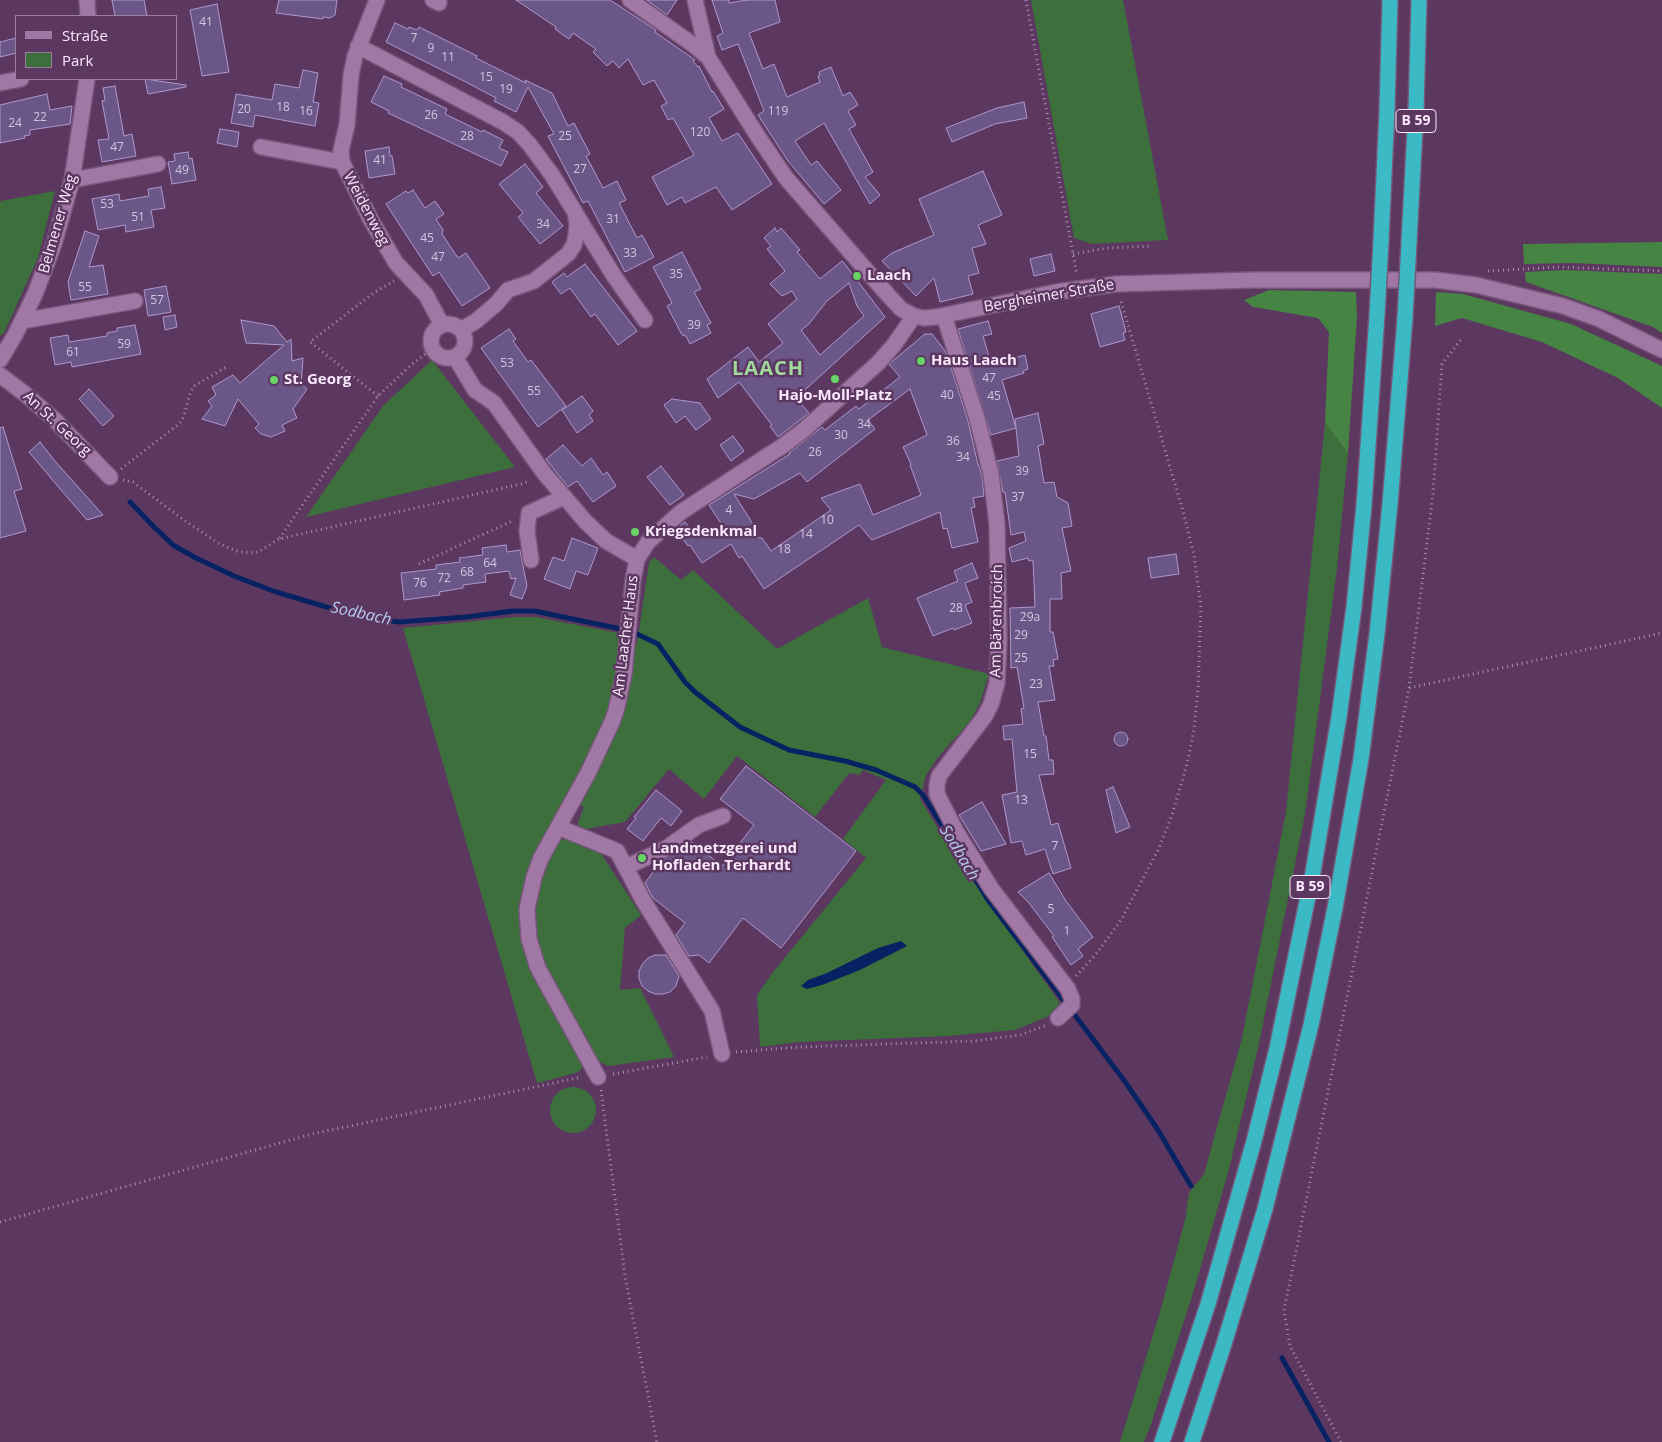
<!DOCTYPE html>
<html>
<head>
<meta charset="utf-8">
<style>
  body { margin:0 }
  #map { position:relative; width:1662px; height:1442px; overflow:hidden; background:#5c3861; font-family:"Open Sans",sans-serif }
  canvas { display:block }
  .legend { position:absolute; left:15px; top:15px; width:162px; height:65px; box-sizing:border-box; background:#5c3861; border:1px solid #9b7e9f; margin:0; padding:6px 9px; list-style:none; font-size:15px; color:#fae8fc }
  .legend li { display:flex; align-items:center; gap:10px; height:25px }
  .legend b { width:25px; border:1px solid #9b7e9f }
</style>
</head>
<body>
<div id="map">
<canvas width="1662" height="1442"></canvas>
<ul class="legend">
<li><b style="height:6px;background:#a178a5"></b>Straße</li>
<li><b style="height:14px;background:#3c6f3b"></b>Park</li>
</ul>
</div>
<script>
const g = document.querySelector('canvas').getContext('2d');
g.lineJoin = 'round';
function fillPath(path, color) {
  g.fillStyle = color;
  g.fill(path, 'evenodd');
}
function shape(rows) {
  const path = new Path2D();
  for (const r of rows) {
    if (r.length === 3) {
      path.moveTo(r[0] + r[2], r[1]);
      path.arc(r[0], r[1], r[2], 0, 2 * Math.PI);
      continue;
    }
    path.moveTo(r[0], r[1]);
    for (let i = 2; i < r.length; i += 2) path.lineTo(r[i], r[i + 1]);
  }
  return path;
}
function trace(path, color, width, dash) {
  g.strokeStyle = color;
  g.lineWidth = width;
  g.lineCap = dash ? 'butt' : 'round';
  g.setLineDash(dash || []);
  g.stroke(path);
}
function drawText(font, color, halo, rows, align = 'center') {
  g.font = font + ' "Open Sans",sans-serif';
  g.lineWidth = 5;
  g.setLineDash([]);
  g.textBaseline = 'middle';
  g.strokeStyle = halo;
  g.fillStyle = color;
  for (const [text, x, y, turn = 0] of rows) {
    g.save();
    g.translate(x, y);
    g.rotate((+turn || 0) * Math.PI / 180);
    g.textAlign = isNaN(turn) ? turn : align;
    if (halo) g.strokeText(text, 0, 0);
    g.fillText(text, 0, 0);
    g.restore();
  }
}
const green = shape([
  [1031,0,1123,0,1168,240,1092,244,1074,238],
  [55,191,38,258,10,320,4,333,0,336,0,201],
  [432,360,515,467,306,517,383,406],
  [1325,423,1348,453,1337,568,1305,814,1259,1044,1228,1173,1193,1293,1150,1427,1144,1442,1120,1442,1160,1312,1185,1220,1189,1193,1204,1174,1242,1038,1286,812],
  [654,557,681,580,693,570,777,649,868,598,882,647,989,674,980,703,969,723,939,756,926,775,920,799,953,853,1060,1003,1049,1016,1015,1030,948,1036,799,1042,760,1047,757,995,774,971,866,858,843,839,886,780,863,770,860,775,849,773,815,817,737,756,704,799,669,769,625,822,580,830,578,823,584,807,580,805,623,705,638,637,649,563],
  [515,617,536,617,624,634,608,721,555,823,524,925,583,1059,582,1067,579,1072,537,1083,403,628],
  [564,839,600,852,641,915,625,928,620,990,640,988,674,1057,608,1066,598,1061,587,1047,537,952,531,914,541,874,553,844],
  [573,1110,23]
]);
const forest = shape([
  [1662,242,1662,267,1572,263,1524,264,1523,244],
  [1566,270,1662,274,1662,333,1653,327,1526,282,1525,272],
  [1269,290,1356,292,1357,317,1348,453,1325,423,1329,332,1318,318,1253,307,1244,300],
  [1436,292,1463,294,1571,324,1662,366,1662,408,1618,378,1542,342,1462,318,1435,326]
]);
const water = shape([
  [901,941,907,946,860,970,822,985,807,989,801,986,808,980,827,973,878,948]
]);
const stream = shape([
  [130,502,153,526,173,545,196,558,234,576,276,592,357,616,399,622,466,617,513,611,534,611,621,629],
  [637,634,658,644,685,682,695,692,740,727,789,750,845,761,876,770,915,787,923,795,988,900,1126,1083,1158,1130,1191,1186],
  [1282,1358,1329,1442]
]);
const building = shape([
  [112,0,144,0,147,16,115,16,112,0],
  [279,0,337,0,335,15,330,18,323,17,323,19,276,13,279,0],
  [516,0,610,0,656,30,655,32,695,60,693,61,698,67,699,66,712,92,713,91,724,109,709,118,722,141,738,133,772,184,732,210,716,187,685,203,682,197,667,205,652,177,694,155,673,118,668,120,661,106,667,103,654,80,643,85,628,59,619,68,613,61,607,66,593,52,596,49,573,33,569,39,555,29,556,27,516,0],
  [647,0,677,0,667,15,647,0],
  [712,0,729,0,729,3,747,0,775,0,780,22,749,33,763,69,774,64,787,97,820,82,818,76,820,75,819,72,831,67,843,96,850,92,858,105,848,111,856,125,849,129,873,172,865,177,880,195,870,204,824,123,795,141,811,165,817,161,841,190,824,204,788,161,758,115,764,111,738,44,722,50,717,36,723,33,712,0],
  [217,4,229,72,202,76,190,10,217,4],
  [395,23,408,29,409,27,417,30,419,27,477,56,476,58,526,83,525,80,552,93,568,126,574,123,590,154,586,156,603,188,617,181,626,200,619,203,637,238,642,235,654,257,625,272,588,201,583,203,548,136,554,134,528,87,516,112,494,101,496,98,464,81,386,42,395,23],
  [16,38,16,53,0,57,0,42,16,38],
  [303,70,318,73,313,102,319,103,315,126,255,115,253,127,231,123,236,94,272,100,275,84,299,88,303,70],
  [384,76,402,84,401,87,447,109,445,114,482,132,483,130,503,140,499,148,508,152,501,166,388,113,389,111,371,102,384,76],
  [145,79,186,85,186,87,148,94,145,79],
  [115,86,124,136,132,134,136,156,102,162,98,140,109,139,102,101,105,100,103,88,115,86],
  [47,94,50,110,72,106,70,124,30,130,30,135,24,136,25,138,0,143,0,105,47,94],
  [1024,102,1027,118,995,124,952,142,946,128,997,108,1024,102],
  [220,129,239,132,237,147,217,143,220,129],
  [389,147,390,156,392,156,395,174,369,178,365,151,389,147],
  [188,152,189,159,192,158,196,180,172,184,168,162,175,161,174,154,188,152],
  [525,164,543,187,536,193,563,226,540,244,518,217,523,213,499,184,525,164],
  [983,171,1002,215,978,225,986,244,972,248,979,273,968,276,973,294,940,302,934,278,916,296,882,261,892,253,934,235,919,199,983,171],
  [161,187,165,208,151,210,154,227,126,232,125,225,98,230,92,199,119,194,120,201,149,196,148,189,161,187],
  [413,190,425,208,435,201,444,214,436,219,443,230,442,234,458,258,466,253,490,288,462,306,439,272,433,276,386,204,406,191,408,193,413,190],
  [775,228,777,232,781,228,800,250,797,252,820,279,842,261,844,263,885,317,796,398,809,413,778,437,770,426,772,425,739,382,718,398,707,379,748,347,759,362,783,343,768,324,797,299,792,291,782,296,770,284,785,271,767,249,771,246,764,238,775,228],
  [849,283,857,306,864,316,820,355,801,330,808,325,827,301,849,283],
  [85,231,99,236,89,267,103,265,108,294,71,300,68,282,85,231],
  [682,252,701,289,694,292,711,323,707,325,711,333,690,344,686,336,682,335,667,306,672,303,653,267,682,252],
  [1051,254,1055,271,1034,276,1030,259,1051,254],
  [585,264,637,331,618,345,595,314,591,317,570,288,561,294,552,282,564,273,567,277,585,264],
  [166,286,171,312,148,316,144,290,166,286],
  [1119,306,1126,332,1123,333,1125,340,1100,347,1091,314,1119,306],
  [175,315,177,327,165,330,163,317,175,315],
  [241,320,274,326,287,342,291,339,292,361,303,358,301,384,307,389,293,409,297,418,282,425,285,431,271,437,261,434,255,428,259,424,238,399,225,426,202,419,212,406,208,401,216,395,212,387,233,375,240,383,284,345,246,343,241,320],
  [988,321,992,334,983,336,991,364,1025,355,1028,369,1023,371,1024,373,1002,380,1016,428,991,435,958,329,988,321],
  [135,325,141,354,72,367,71,362,55,365,50,338,68,335,69,342,107,336,107,333,117,331,117,328,135,325],
  [509,329,516,339,513,341,528,362,531,360,566,406,538,427,481,348,509,329],
  [925,334,932,334,946,352,968,421,978,465,979,465,982,476,984,496,973,498,975,507,971,508,978,542,952,548,947,528,943,529,940,512,872,540,859,525,764,589,742,556,739,558,731,544,702,563,690,545,688,546,684,540,683,541,675,530,685,522,695,533,696,532,700,538,722,525,709,505,790,454,789,453,822,427,825,430,856,406,859,409,900,377,889,364,925,334],
  [910,389,927,435,903,447,911,464,910,465,921,495,873,515,860,484,821,498,831,510,771,551,762,538,754,537,756,529,734,494,754,499,800,473,807,482,875,429,868,420,910,389],
  [89,389,114,416,103,426,79,399,89,389],
  [582,396,593,411,589,415,593,421,577,433,562,410,582,396],
  [672,399,700,403,711,419,696,430,685,416,676,423,664,405,672,399],
  [1038,413,1044,444,1038,446,1044,483,1054,482,1057,497,1068,503,1072,526,1062,528,1071,571,1061,573,1062,599,1050,599,1050,632,1053,632,1058,659,1053,660,1054,666,1049,666,1055,700,1038,702,1044,736,1046,736,1049,760,1053,760,1054,774,1039,775,1051,825,1058,823,1071,868,1053,874,1045,849,1026,855,1022,841,1011,843,1002,795,1017,792,1012,739,1004,740,1003,726,1023,724,1021,709,1024,708,1017,667,1011,668,1010,608,1035,607,1033,560,1029,561,1028,558,1012,562,1009,548,1026,541,1024,532,1011,535,1005,492,1003,492,997,461,1019,456,1015,419,1038,413],
  [3,427,22,489,14,491,26,531,0,538,0,428,3,427],
  [733,436,744,451,731,461,720,445,733,436],
  [40,442,54,460,103,515,87,520,61,490,29,452,40,442],
  [563,445,582,466,591,458,603,475,607,472,616,486,593,502,577,481,568,487,546,459,563,445],
  [661,466,684,495,670,505,647,477,661,466],
  [572,538,598,548,588,575,576,571,570,589,544,579,553,557,564,561,572,538],
  [506,545,507,552,520,550,527,586,522,599,510,595,516,578,511,579,509,571,485,574,486,582,463,585,463,588,439,592,440,595,404,600,401,573,436,569,436,565,460,562,459,558,483,555,482,548,506,545],
  [1176,554,1179,574,1151,578,1148,558,1176,554],
  [972,563,978,578,965,583,972,602,965,605,972,623,954,630,953,628,933,636,917,598,958,581,954,571,972,563],
  [1121,739,7],
  [746,766,856,851,781,948,743,918,709,963,699,955,689,956,676,935,685,923,653,898,645,883,661,861,692,842,722,866,754,825,720,799,746,766],
  [1113,787,1130,827,1116,833,1106,790,1113,787],
  [656,790,682,811,671,826,661,818,643,841,627,829,636,818,634,817,656,790],
  [982,802,1006,844,981,851,959,815,982,802],
  [1049,873,1066,901,1093,937,1078,949,1083,956,1071,965,1052,937,1054,936,1029,903,1018,892,1049,873],
  [655,955,666,955,679,976,676,986,670,992,663,994,655,994,648,991,642,986,639,978,639,971,643,963,648,958,655,955]
]);
const path = shape([
  [1026,0,1077,275],
  [1073,254,1107,248,1152,246],
  [1488,271,1559,267,1662,271],
  [433,348,411,365,378,396,279,539,521,484,530,481],
  [378,396,310,342,375,292,394,281],
  [121,469,180,423,184,416,190,393,194,386,228,366],
  [123,480,133,482,184,520,218,543,236,551,250,553,258,552,279,539],
  [419,564,512,521],
  [1409,688,1433,494,1442,364,1462,338],
  [1076,976,1097,953,1121,920,1159,848,1172,815,1187,764,1194,730,1198,690,1201,607,1194,555,1183,511,1120,298],
  [736,1052,799,1047,975,1041,1020,1035,1047,1025],
  [613,1074,707,1057],
  [601,1090,625,1276,657,1442],
  [0,1222,312,1134,582,1077],
  [1341,1442,1290,1346,1284,1311,1409,688,1662,633]
]);
const minor = shape([
  [87,0,88,16],
  [377,0,355,56,351,75,347,125,341,150,342,162,371,220,396,263,426,295,442,325],
  [433,0,439,3],
  [630,0,692,44,708,57,757,135,786,178,888,295,901,309,914,316,924,318,936,317,1056,292,1116,284,1253,280,1435,280,1476,285,1563,306,1599,319,1662,350],
  [695,0,708,57],
  [358,46,503,122,518,132,530,145,552,175,575,212,577,224,576,235,574,245,568,254,534,281,508,290,496,304,476,321,461,330],
  [0,83,21,79],
  [261,147,342,162],
  [72,180,158,164],
  [577,216,614,276,645,320],
  [944,316,977,418,991,474,997,524,999,641,997,683,991,704,985,716,939,776,937,785,937,794,957,833,991,888,1068,989,1072,999,1072,1005,1058,1018],
  [22,321,135,301],
  [448,341,17],
  [455,357,475,390,494,403,544,473,585,521,606,541,637,559],
  [0,360,15,335,35,294,54,244,72,180,87,79],
  [0,375,25,394,54,419,110,477],
  [531,560,527,531,529,513,564,497],
  [558,827,617,851,643,900,712,1011,722,1054],
  [626,867,665,849,699,825,723,816],
  [598,1077,538,968,529,939,527,909,534,877,541,858,588,773,612,722,616,711,624,674,633,580,637,559,648,542,681,512,784,445,805,429,878,363,894,345,914,316]
]);
const highway = shape([
  [1381,241,1387,110,1390,0],
  [1409,242,1416,110,1419,0],
  [1162,1442,1208,1304,1254,1141,1277,1048,1313,872,1339,717,1354,607,1364,505,1377,315],
  [1192,1442,1224,1344,1265,1209,1311,1025,1335,908,1361,759,1377,634,1390,504,1405,318]
]);
const highwayBridge = shape([
  [1377,315,1381,241],
  [1405,318,1409,242]
]);
const markers = [
  [857,276,5,"#67d465"],
  [921,361,5,"#67d465"],
  [835,379,5,"#67d465"],
  [274,380,5,"#67d465"],
  [635,532,5,"#67d465"],
  [642,858,5,"#67d465"]
];
const numberNames = [
  ["41",206,23],
  ["7",414,39],
  ["9",431,49],
  ["11",448,58],
  ["15",486,78],
  ["19",506,90],
  ["18",283,108],
  ["20",244,110],
  ["16",306,112],
  ["119",778,112],
  ["26",431,116],
  ["22",40,118],
  ["24",15,124],
  ["120",700,133],
  ["28",467,137],
  ["25",565,137],
  ["47",117,148],
  ["41",380,161],
  ["27",580,170],
  ["49",182,171],
  ["53",107,205],
  ["51",138,218],
  ["31",613,220],
  ["34",543,225],
  ["45",427,239],
  ["33",630,254],
  ["47",438,258],
  ["35",676,275],
  ["55",85,288],
  ["57",157,301],
  ["39",694,326],
  ["59",124,345],
  ["61",73,353],
  ["53",507,364],
  ["47",989,379],
  ["55",534,392],
  ["40",947,396],
  ["45",994,397],
  ["34",864,425],
  ["30",841,436],
  ["36",953,442],
  ["26",815,453],
  ["34",963,458],
  ["39",1022,472],
  ["37",1018,498],
  ["4",729,511],
  ["10",827,521],
  ["14",806,535],
  ["18",784,550],
  ["64",490,564],
  ["68",467,573],
  ["72",444,579],
  ["76",420,584],
  ["28",956,609],
  ["29a",1030,618],
  ["29",1021,636],
  ["25",1021,659],
  ["23",1036,685],
  ["15",1030,755],
  ["13",1021,801],
  ["7",1055,847],
  ["5",1051,910],
  ["1",1067,932]
];
const shields = [
  [1416,121,40],
  [1310,887,40]
];
const shieldNames = [
  ["B 59",1416,121],
  ["B 59",1310,887]
];
const streetNames = [
  ["Weidenweg",366,209,62],
  ["Belmener Weg",58,224,-74],
  ["Bergheimer Straße",1049,296,-10],
  ["An St. Georg",57,424,43],
  ["Am Bärenbroich",997,621,-89],
  ["Am Laacher Haus",626,636,-83]
];
const poiNames = [
  ["Laach",867,276],
  ["Haus Laach",931,361],
  ["St. Georg",284,380],
  ["Hajo-Moll-Platz",835,396,"center"],
  ["Kriegsdenkmal",645,532],
  ["Landmetzgerei und",652,849],
  ["Hofladen Terhardt",652,866]
];
const waterNames = [
  ["Sodbach",361,614,12],
  ["Sodbach",959,853,59]
];
const districtNames = [
  ["LAACH",768,369]
];
fillPath(green, '#3c6f3b');
fillPath(forest, '#458443');
fillPath(water, '#072262');
trace(stream, '#072262', 5);
fillPath(building, '#6b5688');
trace(building, '#ae98ce', 1);
trace(minor, '#755678', 18);
trace(highway, '#755678', 18);
trace(path, '#ab90ae', 3, [1, 4]);
trace(minor, '#a178a5', 15);
trace(highway, '#3bb9c4', 15);
trace(highwayBridge, '#755678', 18, []);
trace(highwayBridge, '#3bb9c4', 15);
for (const [x, y, r, color] of markers) {
  const dot = new Path2D();
  dot.arc(x, y, r, 0, 2 * Math.PI);
  g.fillStyle = color;
  g.fill(dot);
  trace(dot, '#5c3861', 2);
}
drawText('12px', '#d6c4df', null, numberNames);
for (const [x, y, w] of shields) {
  const box = new Path2D();
  box.roundRect(x - w / 2, y - 11.5, w, 23, 4);
  g.fillStyle = '#5c3861';
  g.fill(box);
  trace(box, '#fae8fc', 1);
}
drawText('bold 14px', '#fae8fc', null, shieldNames);
drawText('15px', '#fae8fc', '#5c3861', streetNames);
drawText('bold 15px', '#fae8fc', '#5c3861', poiNames, 'left');
drawText('italic 16px', '#b7cbf2', '#5c3861', waterNames);
g.letterSpacing = '1px';
drawText('bold 20px', '#a0d89d', '#5c3861', districtNames);
g.letterSpacing = '0px';
</script>
</body>
</html>
